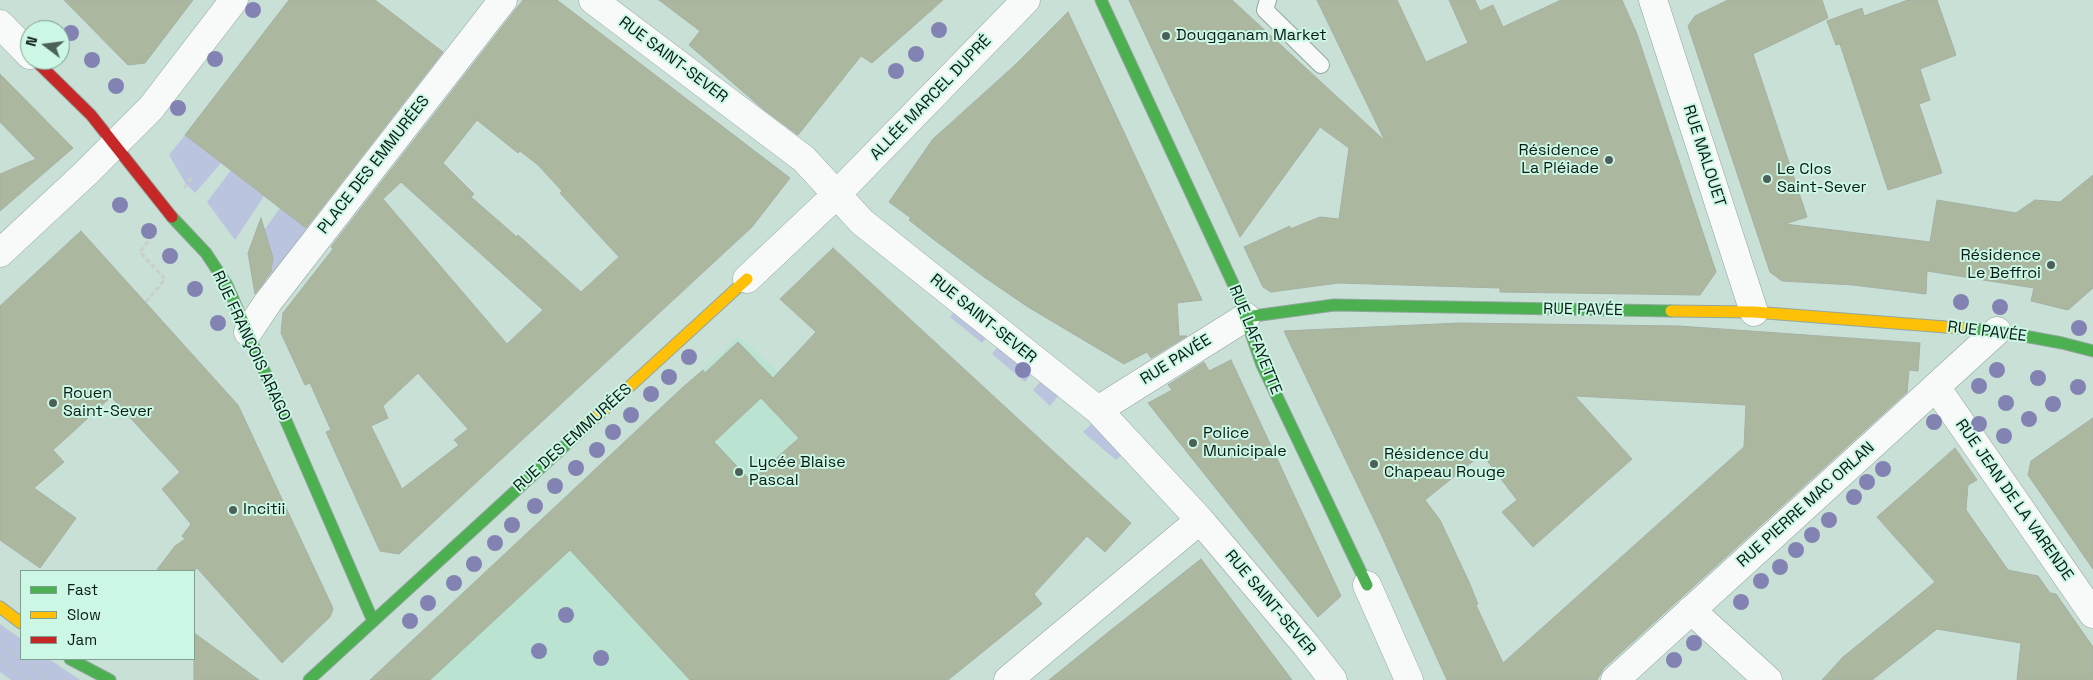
<!DOCTYPE html>
<html>
<head>
<meta charset="utf-8">
<style>
  body { margin:0 }
  #map { position:relative; width:2093px; height:680px; overflow:hidden; background:#c8e0d6; font-family:"Space Grotesk",sans-serif }
  canvas { display:block }
  .legend { position:absolute; left:20px; top:570px; width:175px; height:90px; box-sizing:border-box; background:#cbf7e4; border:1px solid #7e9f91; margin:0; padding:6px 9px; list-style:none; font-size:15px; color:#0a1b15 }
  .legend li { display:flex; align-items:center; gap:10px; height:25px }
  .legend b { width:25px; border:1px solid #7e9f91 }
  .north { position:absolute; left:20px; top:20px; width:50px; height:50px; box-sizing:border-box; background:#cbf7e4; border:1px solid #7e9f91; border-radius:50%; rotate:285deg; font-size:14px; font-weight:700; line-height:20px; text-align:center; color:#0a1b15 }
  .north::after { content:''; display:block; margin:auto; width:18px; height:22px; background:#4c6059; clip-path:polygon(50% 0,100% 100%,50% 72%,0 100%) }
</style>
</head>
<body>
<div id="map">
<canvas width="2093" height="680"></canvas>
<ul class="legend">
<li><b style="height:6px;background:#4caf50"></b>Fast</li>
<li><b style="height:6px;background:#ffc107"></b>Slow</li>
<li><b style="height:6px;background:#c62828"></b>Jam</li>
</ul>
<div class="north">N</div>
</div>
<script>
const g = document.querySelector('canvas').getContext('2d');
g.lineJoin = 'round';
function fillPath(path, color) {
  g.fillStyle = color;
  g.fill(path, 'evenodd');
}
function shape(rows) {
  const path = new Path2D();
  for (const r of rows) {
    path.moveTo(r[0], r[1]);
    for (let i = 2; i < r.length; i += 2) path.lineTo(r[i], r[i + 1]);
  }
  return path;
}
function trace(path, color, width, dash) {
  g.strokeStyle = color;
  g.lineWidth = width;
  g.lineCap = dash ? 'butt' : 'round';
  g.setLineDash(dash || []);
  g.stroke(path);
}
function drawText(font, color, halo, rows, align = 'center') {
  g.font = font + ' "Space Grotesk",sans-serif';
  g.lineWidth = 4;
  g.setLineDash([]);
  g.textBaseline = 'middle';
  g.strokeStyle = halo;
  g.fillStyle = color;
  for (const [text, x, y, turn = 0] of rows) {
    g.save();
    g.translate(x, y);
    g.rotate((+turn || 0) * Math.PI / 180);
    g.textAlign = isNaN(turn) ? turn : align;
    if (halo) g.strokeText(text, 0, 0);
    g.fillText(text, 0, 0);
    g.restore();
  }
}
const built = shape([
  [739,336,966,546,1006,559,1042,604,948,680,370,680]
]);
const green = shape([
  [185,135,221,163,195,193,186,184,169,155],
  [231,170,264,196,235,240,207,202],
  [280,208,310,231,263,296,255,280,263,282,268,279,272,270,273,258,260,236],
  [966,297,999,324,982,343,950,317],
  [1010,332,1045,357,1025,382,992,354],
  [1055,365,1072,379,1050,406,1033,390],
  [1109,407,1137,441,1116,460,1083,432],
  [0,624,21,639,21,659,49,659,80,680,11,680,0,672]
]);
const building = shape([
  [64,0,193,0,145,63,128,65,64,0],
  [289,0,375,0,443,52,306,228,185,135,289,0],
  [523,0,557,0,790,178,752,227,399,554,380,551,326,432,331,430,310,383,305,385,281,333,283,313,333,249,331,247,523,0],
  [477,120,518,153,520,151,538,165,562,191,560,193,619,257,581,292,518,235,517,237,471,197,474,194,443,163,477,120],
  [401,182,543,310,507,344,383,199,401,182],
  [418,373,468,429,454,440,459,445,402,489,371,426,388,418,383,406,418,373],
  [659,0,943,0,872,63,861,56,798,135,763,109,689,45,700,31,659,0],
  [1129,0,1232,0,1385,141,1317,0,1397,0,1426,62,1468,43,1449,0,1475,0,1480,11,1493,5,1503,27,1561,0,1622,0,1637,34,1716,272,1700,295,1500,292,1500,288,1338,283,1271,292,1263,287,1244,247,1290,226,1290,229,1320,217,1339,219,1349,148,1320,127,1240,237,1129,0],
  [1728,0,1822,0,1828,18,1753,54,1807,217,1785,224,1930,242,1937,200,2016,213,2035,200,2060,202,2093,175,2093,288,2068,310,2031,301,2034,288,1927,271,1926,294,1853,285,1782,281,1770,272,1688,26,1695,16,1728,0],
  [1908,0,1937,0,1956,55,1920,69,1930,100,1919,104,1942,173,1888,190,1840,44,1836,45,1827,21,1862,8,1864,16,1908,0],
  [1068,12,1202,300,1177,303,1179,336,1187,336,1151,358,1147,352,1124,364,1028,307,984,277,933,239,909,220,911,218,889,202,933,139,1014,66,1068,12],
  [0,74,73,148,0,211,0,174,36,159,0,122,0,74],
  [261,218,273,258,271,272,255,294,248,253,261,218],
  [81,231,238,405,331,604,333,609,330,617,282,663,197,568,194,571,156,571,175,546,185,539,182,536,191,524,162,489,180,472,111,397,53,450,64,462,34,488,76,518,40,568,0,540,0,306,81,231],
  [833,248,1131,523,1105,552,1087,536,1034,594,1042,604,948,680,690,680,570,550,430,680,370,680,682,388,703,370,705,373,738,342,773,378,816,332,780,299,833,248],
  [761,398,799,438,751,481,714,442,761,398],
  [1460,323,1679,326,1920,343,1918,371,1909,370,1907,392,1604,668,1597,680,1447,680,1381,534,1284,331,1460,323],
  [1575,396,1746,405,1744,447,1503,663,1476,605,1478,604,1469,582,1440,520,1425,500,1482,454,1517,500,1502,512,1533,547,1632,459,1575,396],
  [1231,360,1341,596,1318,617,1148,403,1172,390,1168,385,1204,362,1209,371,1231,360],
  [2093,418,2093,569,2028,475,2031,461,2093,418],
  [1955,448,1977,480,1968,485,1966,510,2008,570,2038,576,2050,593,2056,594,2093,647,2093,680,2017,680,2021,643,1937,629,1872,680,1822,680,1843,657,1935,582,1877,517,1955,448],
  [1201,559,1292,680,1049,680,1111,630,1201,559],
  [194,633,259,680,194,680,194,633]
]);
const path = shape([
  [184,188,191,178],
  [146,302,165,279,140,252,151,237]
]);
const lane = shape([
  [1268,0,1265,10,1321,65]
]);
const street = shape([
  [593,0,804,159,862,222,1098,410,1200,520,1306,645,1333,680],
  [1653,0,1754,312],
  [0,24,30,55],
  [0,253,85,174,151,108,234,0],
  [747,279,836,195,1026,0],
  [248,332,268,302,503,0],
  [1936,387,2093,614],
  [1098,410,1246,317],
  [1367,585,1409,680],
  [1691,610,1768,680],
  [1008,680,1200,520],
  [1615,680,1997,331]
]);
const fast = shape([
  [1101,0,1236,290,1262,365,1367,585],
  [172,217,206,253,227,285,373,621],
  [1246,317,1334,305,1671,311],
  [1971,329,1997,331,2062,343,2093,351],
  [70,659,110,680],
  [309,680,582,430]
]);
const slow = shape([
  [1671,311,1754,312,1971,329],
  [582,430,747,279],
  [0,607,21,623]
]);
const jam = shape([
  [35,60,91,115,172,217]
]);
const tram = shape([
  [0,644,50,680],
  [0,660,27,680]
]);
const trees = [
  [253,10],
  [939,30],
  [71,33],
  [916,54],
  [215,59],
  [92,60],
  [896,71],
  [116,86],
  [178,108],
  [120,205],
  [149,231],
  [170,256],
  [195,289],
  [1961,302],
  [2000,307],
  [218,323],
  [2079,328],
  [689,357],
  [1023,370],
  [1997,370],
  [669,377],
  [2038,378],
  [1979,386],
  [2078,387],
  [651,394],
  [2006,403],
  [2053,404],
  [631,415],
  [2029,419],
  [1934,422],
  [1979,424],
  [613,432],
  [2004,436],
  [597,450],
  [576,468],
  [1883,469],
  [1867,482],
  [555,486],
  [1854,497],
  [535,506],
  [1829,520],
  [512,525],
  [1812,535],
  [495,543],
  [1796,550],
  [474,564],
  [1780,567],
  [1761,581],
  [454,583],
  [1741,602],
  [428,603],
  [566,615],
  [410,621],
  [1694,643],
  [539,651],
  [601,658],
  [1674,660]
];
const markers = [
  [1166,36,5,"#4c6059"],
  [1609,160,5,"#4c6059"],
  [1767,179,5,"#4c6059"],
  [2051,265,5,"#4c6059"],
  [53,403,5,"#4c6059"],
  [1193,443,5,"#4c6059"],
  [1374,464,5,"#4c6059"],
  [739,472,5,"#4c6059"],
  [233,510,5,"#4c6059"]
];
const poiNames = [
  ["Dougganam Market",1176,36],
  ["Résidence",1599,151,"right"],
  ["La Pléiade",1599,169,"right"],
  ["Le Clos",1777,170],
  ["Saint-Sever",1777,188],
  ["Résidence",2041,256,"right"],
  ["Le Beffroi",2041,274,"right"],
  ["Rouen",63,394],
  ["Saint-Sever",63,412],
  ["Police",1203,434],
  ["Municipale",1203,452],
  ["Résidence du",1384,455],
  ["Chapeau Rouge",1384,473],
  ["Lycée Blaise",749,463],
  ["Pascal",749,481],
  ["Incitii",243,510]
];
const streetNames = [
  ["RUE SAINT-SEVER",673,60,37],
  ["ALLÉE MARCEL DUPRÉ",931,98,-46],
  ["RUE MALOUET",1704,156,72],
  ["PLACE DES EMMURÉES",374,165,-52],
  ["RUE PAVÉE",1583,310,1],
  ["RUE SAINT-SEVER",983,319,39],
  ["RUE PAVÉE",1987,332,7],
  ["RUE LAFAYETTE",1255,340,68],
  ["RUE FRANÇOIS ARAGO",251,346,65],
  ["RUE PAVÉE",1176,360,-32],
  ["RUE DES EMMURÉES",573,438,-42],
  ["RUE JEAN DE LA VARENDE",2014,500,55],
  ["RUE PIERRE MAC ORLAN",1806,505,-42],
  ["RUE SAINT-SEVER",1270,603,50]
];
fillPath(built, '#bbe3d2');
fillPath(green, '#bbc4de');
fillPath(building, '#acb7a0');
trace(building, '#a5b0a3', 1);
trace(lane, '#93a69e', 18);
trace(street, '#93a69e', 29);
trace(fast, '#93a69e', 13);
trace(slow, '#93a69e', 13);
trace(jam, '#93a69e', 13);
trace(path, '#c7cfcc', 3, [5, 2.5]);
trace(lane, '#f7faf9', 16);
trace(street, '#f7faf9', 28);
trace(fast, '#4caf50', 11);
trace(slow, '#ffc107', 11);
trace(jam, '#c62828', 11);
trace(tram, '#c0c6c3', 1);
g.fillStyle = '#8383b3';
for (const [x, y] of trees) {
  g.beginPath();
  g.arc(x, y, 8, 0, 2 * Math.PI);
  g.fill();
}
for (const [x, y, r, color] of markers) {
  const dot = new Path2D();
  dot.arc(x, y, r, 0, 2 * Math.PI);
  g.fillStyle = color;
  g.fill(dot);
  trace(dot, '#cbf7e4', 2);
}
drawText('16px', '#0a1b15', '#cbf7e4', poiNames, 'left');
drawText('16px', '#0a1b15', '#cbf7e4', streetNames);
</script>
</body>
</html>
